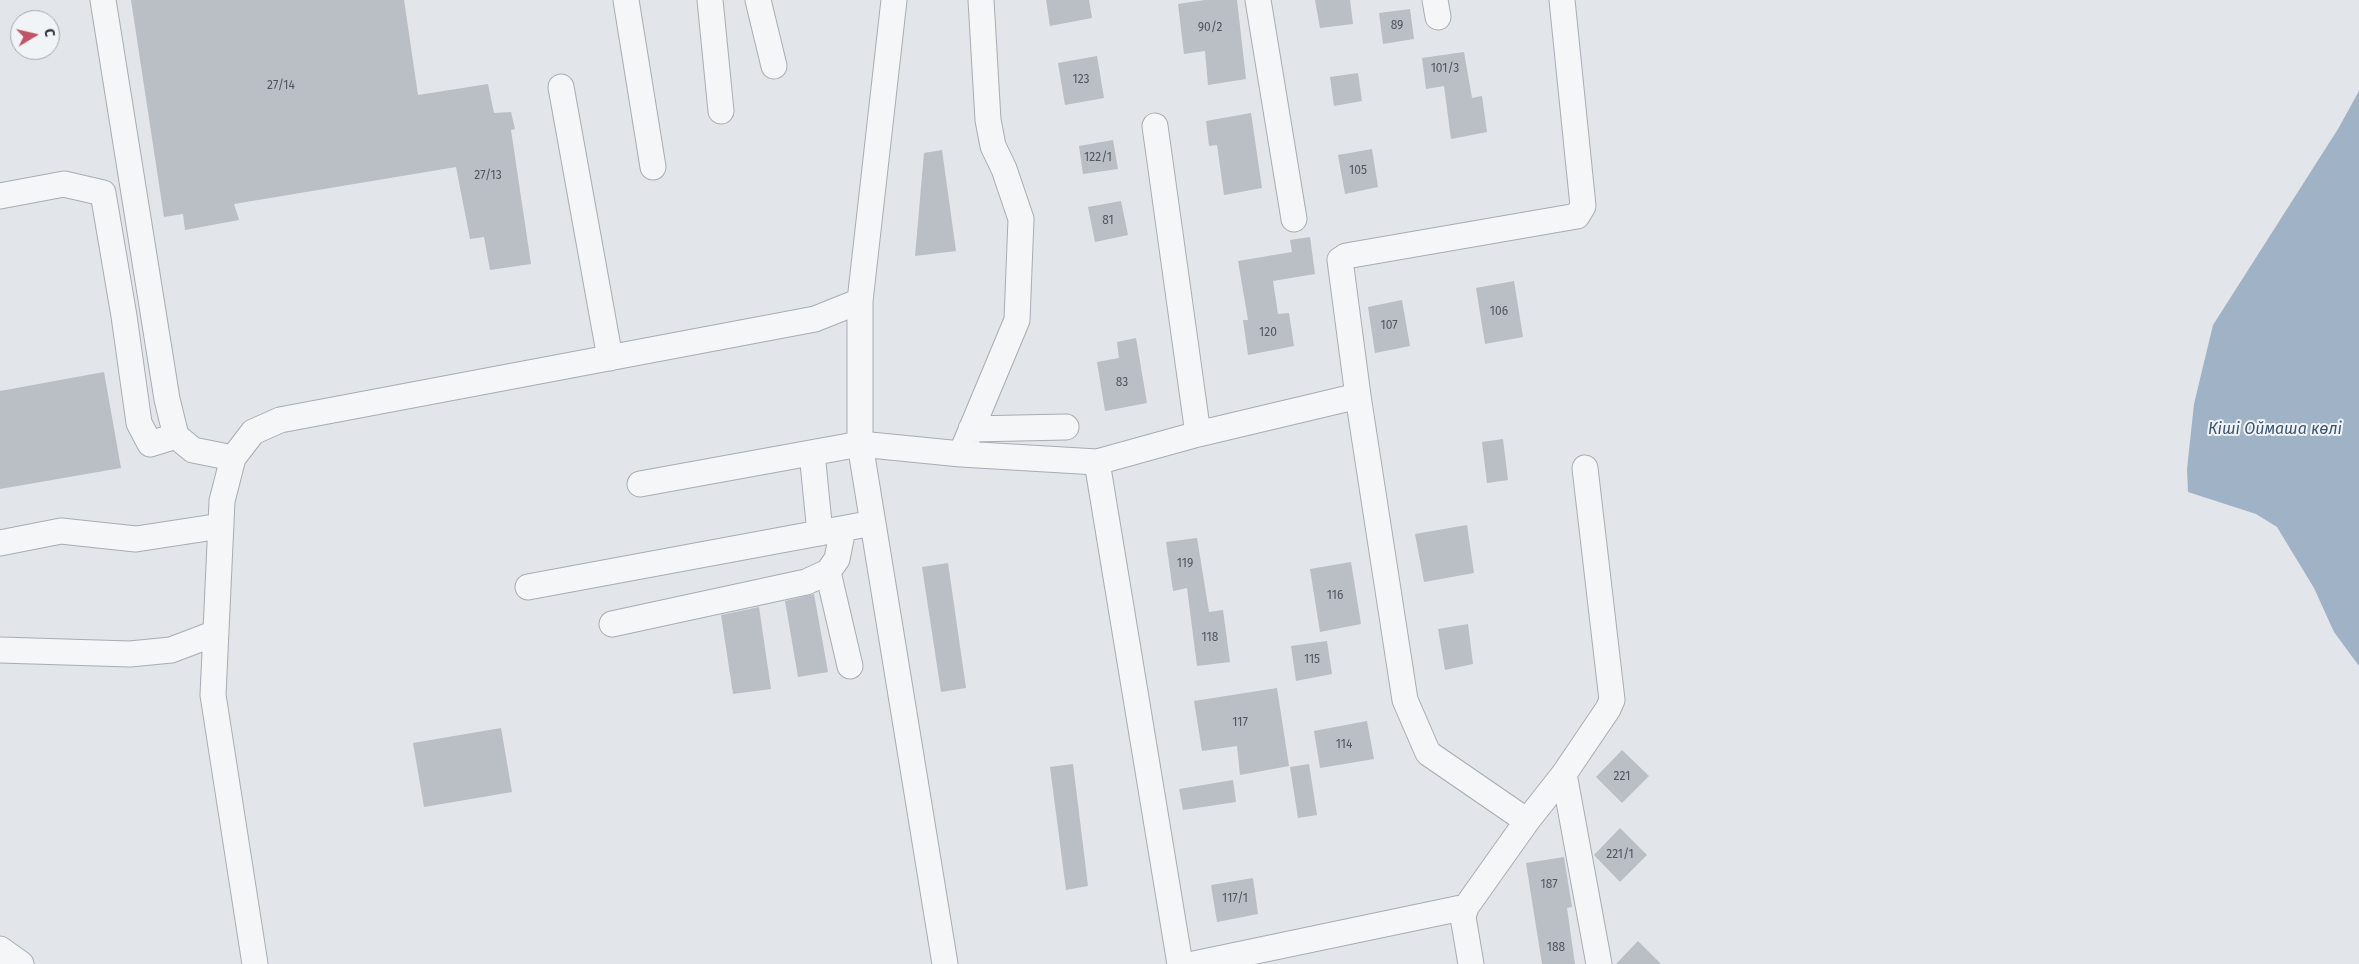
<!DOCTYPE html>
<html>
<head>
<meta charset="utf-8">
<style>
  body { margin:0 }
  #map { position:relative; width:2359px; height:964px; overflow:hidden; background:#e2e5e9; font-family:"Fira Sans",sans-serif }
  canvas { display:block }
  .north { position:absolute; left:10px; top:10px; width:50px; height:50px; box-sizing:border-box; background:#f1f4f7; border:1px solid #a2a7ad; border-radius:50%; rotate:81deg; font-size:14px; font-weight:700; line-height:20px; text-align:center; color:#2c333f }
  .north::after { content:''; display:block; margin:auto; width:18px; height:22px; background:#c25366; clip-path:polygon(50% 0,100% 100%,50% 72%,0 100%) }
</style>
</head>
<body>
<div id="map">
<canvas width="2359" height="964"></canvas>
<div class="north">С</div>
</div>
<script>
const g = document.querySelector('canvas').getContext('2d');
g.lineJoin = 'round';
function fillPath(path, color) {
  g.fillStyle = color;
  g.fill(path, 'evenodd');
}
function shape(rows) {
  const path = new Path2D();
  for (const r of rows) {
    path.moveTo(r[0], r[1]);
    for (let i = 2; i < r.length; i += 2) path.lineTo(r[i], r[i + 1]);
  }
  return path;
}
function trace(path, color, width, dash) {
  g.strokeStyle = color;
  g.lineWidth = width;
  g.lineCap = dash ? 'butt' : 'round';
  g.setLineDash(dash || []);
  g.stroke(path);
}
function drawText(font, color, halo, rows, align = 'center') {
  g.font = font + ' "Fira Sans",sans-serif';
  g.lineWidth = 4;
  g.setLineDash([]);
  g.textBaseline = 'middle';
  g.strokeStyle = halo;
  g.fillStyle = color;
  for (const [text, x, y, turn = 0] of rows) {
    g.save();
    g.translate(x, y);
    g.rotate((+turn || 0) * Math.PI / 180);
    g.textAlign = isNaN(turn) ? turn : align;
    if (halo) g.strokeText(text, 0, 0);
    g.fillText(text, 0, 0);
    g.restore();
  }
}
const water = shape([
  [2359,91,2359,666,2334,632,2314,588,2277,527,2256,514,2188,492,2187,469,2194,404,2213,325,2338,129]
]);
const building = shape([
  [131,0,404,0,418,95,488,84,494,113,511,112,515,129,511,130,531,264,490,270,484,237,470,239,456,167,234,204,239,220,185,230,183,214,164,217],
  [1046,0,1089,0,1092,18,1050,26],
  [1205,0,1237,0,1246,79,1208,85,1205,51,1184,54,1178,4],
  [1315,0,1350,0,1353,24,1320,28],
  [1410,9,1414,39,1383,44,1379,13],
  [1464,52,1472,98,1482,96,1487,132,1451,139,1444,86,1426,89,1422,58],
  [1097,56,1104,98,1065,105,1058,63],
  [1358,73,1362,101,1334,106,1330,77],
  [1251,113,1262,188,1224,195,1217,145,1209,146,1206,121],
  [1113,140,1118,169,1083,174,1079,146],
  [1372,149,1378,187,1345,194,1338,155],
  [942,150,956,251,915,256,924,153],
  [1121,201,1128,235,1095,242,1088,207],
  [1310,237,1315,274,1273,281,1278,314,1289,313,1294,346,1248,355,1243,320,1248,320,1238,261,1292,252,1290,240],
  [1514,281,1523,337,1485,344,1476,288],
  [1402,300,1410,346,1375,353,1368,307],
  [1136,338,1147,403,1105,411,1097,362,1119,358,1117,342],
  [104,372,121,468,0,489,0,391],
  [1503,439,1508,480,1487,483,1482,442],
  [1467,525,1474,573,1424,582,1415,534],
  [1197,538,1209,612,1223,610,1230,662,1197,666,1187,588,1173,591,1166,542],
  [1351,562,1361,624,1320,632,1310,569],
  [948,563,966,688,941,692,922,567],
  [814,594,828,672,798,677,785,601],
  [759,607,771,689,733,694,721,615],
  [1468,624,1473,664,1445,670,1438,629],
  [1327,641,1332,674,1296,681,1291,646],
  [1277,688,1289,766,1240,775,1237,746,1202,751,1194,701],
  [1367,721,1374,759,1320,768,1314,731],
  [501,728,512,792,424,807,413,743],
  [1622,750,1649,776,1622,803,1596,777],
  [1073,764,1088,886,1066,890,1050,767],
  [1309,764,1317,815,1298,818,1290,767],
  [1233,780,1236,802,1183,810,1179,789],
  [1620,828,1647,855,1620,882,1594,855],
  [1564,857,1572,907,1567,908,1575,964,1542,964,1526,863],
  [1253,878,1258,914,1217,922,1211,885],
  [1638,941,1661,964,1616,964]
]);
const minor = shape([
  [103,0,167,399,176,436,193,450,233,458],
  [626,0,653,167],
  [710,0,721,111],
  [758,0,774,66],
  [894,0,860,301,860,444,945,964],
  [1258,0,1294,219],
  [1435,0,1438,17],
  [561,87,610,358],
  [1155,126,1198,434],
  [0,196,64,184,103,193,124,316,139,423,150,444,176,436],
  [1358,396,1340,260,1346,256,1577,216,1583,206,1562,0],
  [971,429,1066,427],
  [812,453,820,533],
  [961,454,1017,320,1021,219,1004,169,993,146,988,120,981,0],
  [1097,462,1180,964],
  [640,484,860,444,961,454,1097,462,1198,434,1358,396,1405,700,1428,753,1527,821,1564,774,1608,709,1612,700,1585,468],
  [0,543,61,531,136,539,221,526],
  [828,572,850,666],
  [528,587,873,523],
  [612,624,806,582,828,572,837,559,843,529],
  [0,650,130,654,171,650,216,633],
  [1564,774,1599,964],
  [1466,907,1463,917,1471,964],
  [0,949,21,964],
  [255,964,213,695,222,501,233,458,253,432,280,420,815,319,860,301],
  [1194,964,1466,907,1527,821]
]);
const numberNames = [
  ["89",1397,26],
  ["90/2",1210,28],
  ["101/3",1445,69],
  ["123",1081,80],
  ["27/14",281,86],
  ["122/1",1098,158],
  ["105",1358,171],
  ["27/13",488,176],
  ["81",1108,221],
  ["106",1499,312],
  ["107",1389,326],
  ["120",1268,333],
  ["83",1122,383],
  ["119",1185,564],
  ["116",1335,596],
  ["118",1210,638],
  ["115",1312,660],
  ["117",1240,723],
  ["114",1344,745],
  ["221",1622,777],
  ["221/1",1620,855],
  ["187",1549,885],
  ["117/1",1235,899],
  ["188",1556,948]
];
const waterNames = [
  ["Кіші Оймаша көлi",2275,430]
];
fillPath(water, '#a0b3c6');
fillPath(building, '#babec5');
trace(minor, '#a8acb3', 27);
trace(minor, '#f4f6f8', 25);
drawText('12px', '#505660', null, numberNames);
drawText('italic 16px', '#395370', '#f1f4f7', waterNames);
</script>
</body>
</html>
